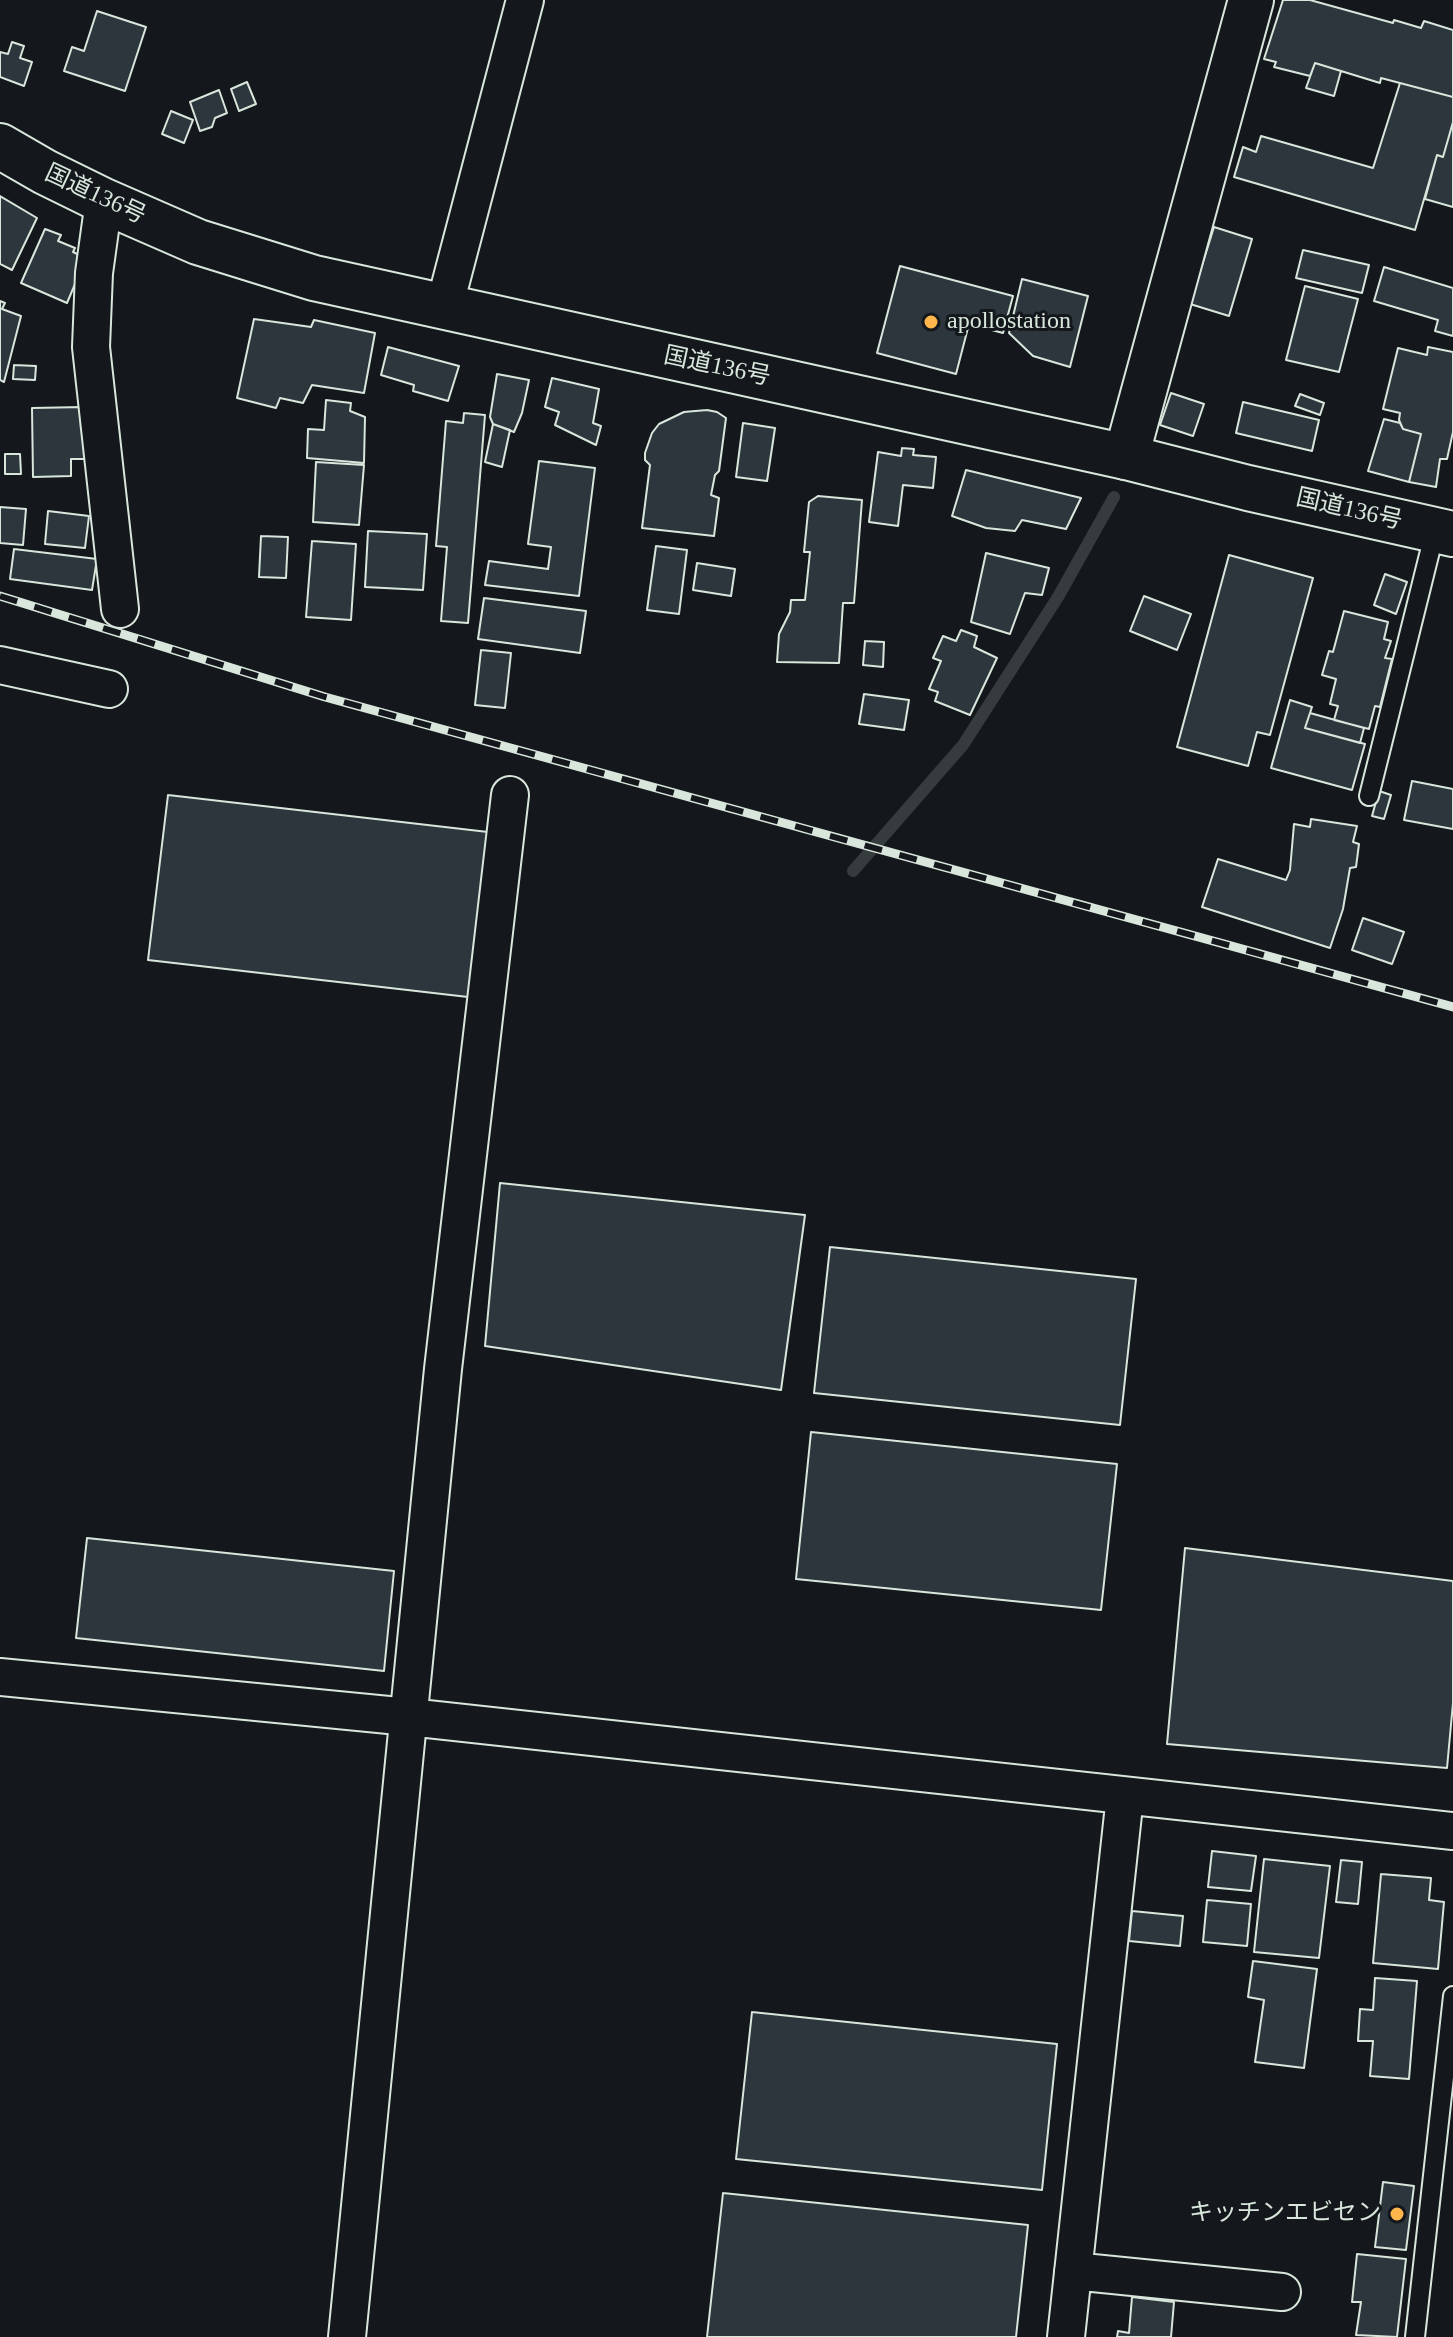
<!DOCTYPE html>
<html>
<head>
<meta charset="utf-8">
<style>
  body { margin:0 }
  canvas { display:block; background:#14181c }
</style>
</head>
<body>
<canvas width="1453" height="2337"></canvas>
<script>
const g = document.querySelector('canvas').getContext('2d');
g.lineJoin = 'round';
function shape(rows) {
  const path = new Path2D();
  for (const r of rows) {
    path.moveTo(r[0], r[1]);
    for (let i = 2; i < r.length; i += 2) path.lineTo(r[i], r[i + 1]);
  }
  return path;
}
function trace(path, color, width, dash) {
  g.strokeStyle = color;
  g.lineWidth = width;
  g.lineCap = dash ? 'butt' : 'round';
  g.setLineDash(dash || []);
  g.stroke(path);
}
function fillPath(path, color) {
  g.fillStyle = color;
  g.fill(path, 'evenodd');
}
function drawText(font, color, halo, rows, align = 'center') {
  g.font = font + ' "Times New Roman","Noto Sans JP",serif';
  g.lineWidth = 6;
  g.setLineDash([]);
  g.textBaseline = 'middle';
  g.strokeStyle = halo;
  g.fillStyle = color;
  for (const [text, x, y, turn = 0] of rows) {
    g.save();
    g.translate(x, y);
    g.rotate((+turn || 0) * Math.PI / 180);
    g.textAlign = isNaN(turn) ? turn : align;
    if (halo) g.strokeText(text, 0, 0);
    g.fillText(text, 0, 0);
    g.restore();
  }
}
const stream = shape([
  [853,871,963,745,1058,597,1114,497]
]);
const building = shape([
  [1283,0,1310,0,1393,23,1394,20,1421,28,1424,21,1453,30,1453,97,1381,78,1380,83,1315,63,1310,76,1274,67,1276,62,1264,59,1283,0],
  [97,11,146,27,125,91,64,71,72,47,84,51,97,11],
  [12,42,24,46,20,58,32,62,24,86,0,77,0,52,8,54,12,42],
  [1315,63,1341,71,1334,96,1306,88,1315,63],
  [247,82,256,104,239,111,231,89,247,82],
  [1400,83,1453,97,1453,122,1443,157,1437,155,1415,230,1234,177,1243,147,1256,152,1261,136,1373,168,1400,83],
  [219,90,227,113,215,118,212,127,200,131,190,102,219,90],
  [171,111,193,120,184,143,162,134,171,111],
  [1453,122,1453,207,1425,199,1437,155,1443,157,1453,122],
  [0,196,37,218,12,270,0,264,0,196],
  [1214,227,1252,239,1229,316,1190,304,1214,227],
  [45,229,61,235,58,241,75,248,73,252,86,258,67,303,21,283,45,229],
  [1303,250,1369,265,1362,293,1296,278,1303,250],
  [900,266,1013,296,1003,333,969,324,956,374,877,353,900,266],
  [1384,267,1453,288,1453,336,1435,331,1438,320,1374,301,1384,267],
  [1022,279,1088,296,1070,367,1033,356,1009,333,1022,279],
  [1305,286,1358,299,1339,372,1286,360,1305,286],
  [0,301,5,303,2,309,21,316,4,382,0,380,0,301],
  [254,319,311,327,314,320,375,333,364,393,312,385,303,403,280,398,276,408,237,398,254,319],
  [388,347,459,366,448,401,413,391,414,385,381,375,388,347],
  [1428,347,1453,352,1453,432,1447,459,1440,459,1436,487,1409,482,1421,434,1403,429,1399,420,1400,413,1383,409,1398,348,1427,355,1428,347],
  [14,365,36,366,35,380,13,379,14,365],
  [497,374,529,380,522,413,514,432,493,424,490,417,497,374],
  [552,378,599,389,593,423,601,426,596,445,555,425,559,412,545,407,552,378],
  [1171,393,1204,404,1193,436,1160,425,1171,393],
  [1300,394,1324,403,1320,415,1295,406,1300,394],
  [326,400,351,403,350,411,365,417,364,463,307,458,308,429,324,430,326,400],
  [1243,402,1319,420,1312,451,1236,433,1243,402],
  [84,407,85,459,71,459,71,476,33,477,32,408,84,407],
  [707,410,717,412,726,418,719,471,715,475,711,495,719,498,714,536,642,528,650,465,645,460,645,453,652,433,659,424,684,412,707,410],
  [464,413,485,415,468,623,441,621,447,547,436,546,446,421,463,423,464,413],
  [1384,419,1400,423,1403,429,1421,434,1409,482,1368,471,1384,419],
  [743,423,775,428,767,481,736,477,743,423],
  [493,424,510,430,502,467,485,462,493,424],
  [902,448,914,449,913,455,936,457,933,488,903,485,898,526,869,522,878,452,901,456,902,448],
  [5,454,20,454,21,474,5,474,5,454],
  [539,461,595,468,579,596,485,585,489,561,548,569,551,547,528,544,539,461],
  [316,462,364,465,359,525,313,522,316,462],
  [966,470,1081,498,1066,529,1022,520,1015,531,986,528,952,516,966,470],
  [818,496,862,500,854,603,843,603,839,663,777,662,779,634,790,612,791,600,805,600,810,552,804,552,809,502,818,496],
  [0,507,26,509,23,545,0,543,0,507],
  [48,511,89,516,85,548,45,544,48,511],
  [368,531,427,534,423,590,365,587,368,531],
  [261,536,288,537,286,578,259,577,261,536],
  [312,541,356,544,351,620,306,617,312,541],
  [656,546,687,550,679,614,647,610,656,546],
  [14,549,97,559,92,590,10,579,14,549],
  [986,553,1049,568,1042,595,1025,593,1010,634,971,622,986,553],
  [1229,555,1313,578,1270,735,1257,732,1248,766,1177,747,1229,555],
  [697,563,735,569,731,596,693,590,697,563],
  [1385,574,1407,582,1396,614,1374,605,1385,574],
  [1144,596,1191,614,1177,650,1130,631,1144,596],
  [484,598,586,611,580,653,478,639,484,598],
  [1344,611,1388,622,1384,639,1391,641,1385,658,1392,659,1380,707,1375,706,1369,729,1334,720,1338,706,1330,704,1336,679,1322,675,1329,651,1333,652,1344,611],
  [961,630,977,636,974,647,997,658,970,715,935,701,938,692,929,689,941,661,933,658,943,636,956,641,961,630],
  [865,641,884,642,883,667,863,665,865,641],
  [481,650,511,653,505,708,475,705,481,650],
  [864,694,909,700,904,730,859,724,864,694],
  [1290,700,1312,707,1305,728,1365,744,1352,790,1271,768,1290,700],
  [1310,713,1364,728,1360,743,1305,728,1310,713],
  [1412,781,1453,789,1453,829,1404,820,1412,781],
  [1379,791,1391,795,1384,819,1372,816,1379,791],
  [168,795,488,832,468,997,148,960,168,795],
  [1311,819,1357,826,1353,842,1359,844,1356,867,1350,868,1343,909,1330,948,1202,907,1218,859,1286,880,1290,870,1294,824,1310,827,1311,819],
  [1363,918,1404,932,1392,964,1352,950,1363,918],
  [500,1183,805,1215,781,1390,485,1346,500,1183],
  [830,1247,1136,1279,1120,1425,814,1393,830,1247],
  [811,1432,1117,1464,1101,1610,796,1579,811,1432],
  [87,1538,394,1571,384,1671,76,1638,87,1538],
  [1185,1548,1453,1581,1453,1703,1447,1768,1167,1744,1185,1548],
  [1212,1851,1256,1856,1251,1891,1208,1887,1212,1851],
  [1264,1859,1330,1866,1319,1958,1254,1952,1264,1859],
  [1341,1860,1362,1862,1358,1904,1336,1902,1341,1860],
  [1381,1874,1431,1878,1429,1900,1444,1902,1438,1969,1373,1963,1381,1874],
  [1207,1900,1251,1904,1247,1946,1203,1942,1207,1900],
  [1132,1911,1183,1916,1180,1946,1129,1941,1132,1911],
  [1253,1961,1317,1969,1304,2068,1255,2062,1264,2000,1248,1997,1253,1961],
  [1375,1978,1417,1981,1409,2079,1370,2076,1373,2041,1358,2041,1360,2009,1373,2010,1375,1978],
  [752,2012,1057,2044,1042,2190,736,2159,752,2012],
  [1383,2182,1414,2186,1406,2250,1375,2247,1383,2182],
  [723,2193,1028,2225,1016,2337,707,2337,723,2193],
  [1357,2254,1406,2259,1397,2337,1356,2335,1361,2302,1352,2302,1357,2254],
  [1132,2297,1174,2302,1171,2337,1117,2337,1118,2331,1129,2333,1132,2297]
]);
const lane = shape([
  [1369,796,1435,531],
  [1415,2337,1453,1996]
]);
const street = shape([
  [104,201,94,273,91,347,120,609],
  [444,308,525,0],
  [0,665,109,689],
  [0,1677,409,1717,1453,1831],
  [1073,2271,1282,2292],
  [347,2337,443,1369,510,795],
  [1066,2337,1125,1796]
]);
const secondary = shape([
  [1126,457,1251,0]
]);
const highway = shape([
  [0,146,45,172,104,201,198,242,314,278,1126,457,1248,488,1453,534]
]);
const rail = shape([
  [0,596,325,697,1453,1007]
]);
const markers = [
  [931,322,8,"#ffb74d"],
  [1397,2214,8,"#ffb74d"]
];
const streetNames = [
  ["国道136号",95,195,25],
  ["国道136号",717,367,12],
  ["国道136号",1349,510,13]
];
const poiNames = [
  ["apollostation",947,322],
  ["キッチンエビセン",1381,2214,"right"]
];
trace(stream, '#363b3e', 12);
fillPath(building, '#2c363c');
trace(building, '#d8e6dc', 2);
trace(lane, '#d8e6dc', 22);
trace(street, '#d8e6dc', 40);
trace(secondary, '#d8e6dc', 48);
trace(highway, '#d8e6dc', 48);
trace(lane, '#14181c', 18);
trace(street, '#14181c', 36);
trace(secondary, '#14181c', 44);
trace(highway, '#14181c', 44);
trace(rail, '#d8e6dc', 9);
trace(rail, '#14181c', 6, [18]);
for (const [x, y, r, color] of markers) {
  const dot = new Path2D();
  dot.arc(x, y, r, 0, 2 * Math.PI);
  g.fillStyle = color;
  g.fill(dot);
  trace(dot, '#14181c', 3);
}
drawText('24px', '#d8e6dc', '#14181c', streetNames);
drawText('24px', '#d8e6dc', '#14181c', poiNames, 'left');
</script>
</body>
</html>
